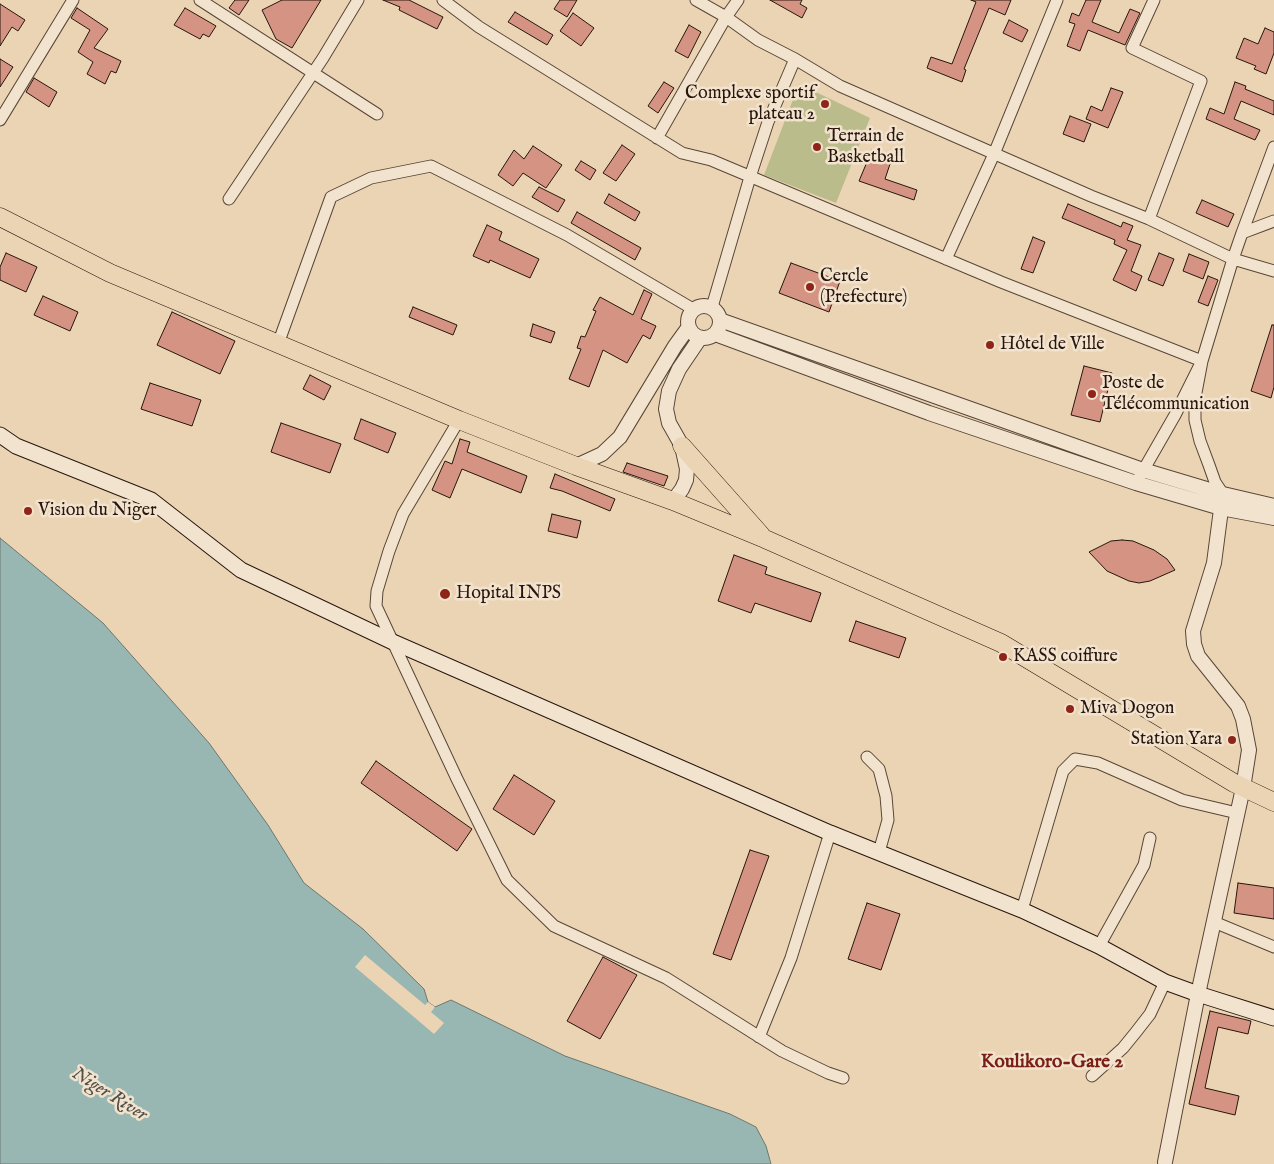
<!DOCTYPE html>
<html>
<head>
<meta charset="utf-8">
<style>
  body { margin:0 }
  canvas { display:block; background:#ebd4b4 }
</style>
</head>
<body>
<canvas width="1274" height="1164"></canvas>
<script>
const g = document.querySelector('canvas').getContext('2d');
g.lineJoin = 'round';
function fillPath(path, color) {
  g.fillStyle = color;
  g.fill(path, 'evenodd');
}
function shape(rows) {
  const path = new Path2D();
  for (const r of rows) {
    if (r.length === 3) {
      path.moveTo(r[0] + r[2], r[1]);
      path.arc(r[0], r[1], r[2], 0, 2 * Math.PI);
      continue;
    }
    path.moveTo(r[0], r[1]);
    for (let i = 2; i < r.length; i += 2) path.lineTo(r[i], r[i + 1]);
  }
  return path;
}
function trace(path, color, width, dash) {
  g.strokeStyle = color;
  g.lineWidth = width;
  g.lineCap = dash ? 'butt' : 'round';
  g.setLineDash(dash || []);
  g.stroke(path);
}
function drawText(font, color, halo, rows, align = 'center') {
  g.font = font + ' "IM FELL English",serif';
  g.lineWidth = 5;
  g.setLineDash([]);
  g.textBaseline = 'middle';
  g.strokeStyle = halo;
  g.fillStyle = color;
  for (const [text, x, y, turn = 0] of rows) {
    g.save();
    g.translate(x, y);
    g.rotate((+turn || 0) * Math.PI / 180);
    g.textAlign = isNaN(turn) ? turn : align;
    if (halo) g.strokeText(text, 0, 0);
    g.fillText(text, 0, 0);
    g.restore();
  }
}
const green = shape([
  [799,84,870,118,836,203,764,175]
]);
const water = shape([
  [0,538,103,623,209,743,268,825,304,883,363,929,424,989,428,1002,435,1007,451,1000,565,1056,730,1114,756,1127,766,1146,771,1164,0,1164,0,538]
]);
const pier = shape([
  [365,955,425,1005,428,1002,435,1007,431,1012,444,1023,434,1034,355,967]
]);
const building = shape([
  [235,0,249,0,239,15,229,8,235,0],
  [282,0,321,0,292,48,276,39,262,10,282,0],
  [383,0,409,0,443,17,437,29,399,10,400,7,383,0],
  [560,0,577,0,567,17,554,9,560,0],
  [770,0,802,0,800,4,807,8,802,18,770,0],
  [971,0,1011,0,1005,15,989,8,964,69,966,70,962,82,927,68,931,57,952,64,976,2,971,0],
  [1086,0,1101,0,1092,22,1119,33,1130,9,1140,13,1125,45,1088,30,1080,51,1067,46,1075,24,1069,22,1072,13,1079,16,1086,0],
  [0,4,25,20,18,31,12,27,0,46,0,4],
  [77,8,108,29,94,48,121,61,116,73,111,71,105,84,87,74,93,62,78,52,90,30,71,18,77,8],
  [185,8,216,26,209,37,203,34,200,39,174,25,185,8],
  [515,12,553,35,547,45,508,22,515,12],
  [573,13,594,28,581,46,560,31,573,13],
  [1009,20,1028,30,1022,42,1003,33,1009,20],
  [689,25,701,32,688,58,675,51,689,25],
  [1265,28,1274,32,1274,53,1266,74,1254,69,1256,66,1236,58,1244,38,1258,44,1265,28],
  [0,59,13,67,0,87,0,59],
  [34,78,57,92,49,107,26,92,34,78],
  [664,82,674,88,658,113,648,106,664,82],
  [1235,82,1246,86,1245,89,1274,101,1274,115,1241,101,1234,119,1260,130,1255,140,1206,119,1210,108,1224,114,1235,82],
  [1111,88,1123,92,1108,128,1086,119,1091,106,1102,111,1111,88],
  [1070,116,1091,124,1084,142,1063,134,1070,116],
  [622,145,635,154,616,181,603,173,622,145],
  [533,146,562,165,546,188,523,173,513,186,498,175,514,150,524,159,533,146],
  [872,150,892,158,885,179,917,190,914,200,859,181,872,150],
  [581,161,596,170,590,180,575,170,581,161],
  [539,187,565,200,558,212,532,197,539,187],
  [609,194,640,212,635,221,604,203,609,194],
  [1202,200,1234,214,1228,227,1196,213,1202,200],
  [1068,204,1121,227,1123,222,1133,226,1127,240,1141,245,1131,271,1142,276,1136,291,1113,280,1127,250,1114,244,1115,240,1062,218,1068,204],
  [577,212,641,248,635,260,571,223,577,212],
  [487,225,502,232,499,240,539,259,530,278,490,260,489,263,473,256,487,225],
  [1033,237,1045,242,1033,273,1021,269,1033,237],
  [6,253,37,267,26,292,0,280,0,267,6,253],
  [1159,253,1174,259,1163,286,1148,280,1159,253],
  [1189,254,1209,262,1203,279,1183,271,1189,254],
  [791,263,840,281,829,312,779,293,791,263],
  [1208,276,1218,280,1208,306,1198,302,1208,276],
  [644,290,652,294,641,319,656,326,650,339,643,335,627,363,603,350,589,387,569,379,581,349,577,348,581,336,585,337,596,311,593,310,600,297,633,315,644,290],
  [43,296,78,312,70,331,34,315,43,296],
  [413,307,457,325,453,335,409,317,413,307],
  [172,312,235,341,220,374,157,345,172,312],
  [533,324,555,332,551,343,530,336,533,324],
  [1272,325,1274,325,1274,387,1271,398,1251,391,1272,325],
  [1084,366,1112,373,1100,422,1071,415,1084,366],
  [310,375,331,386,324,400,303,389,310,375],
  [150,383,201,400,192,426,141,409,150,383],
  [361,419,396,433,388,453,354,439,361,419],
  [281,423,341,444,330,473,271,452,281,423],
  [460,439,470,442,467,452,527,476,521,493,462,469,450,498,432,490,445,461,452,464,460,439],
  [627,463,668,476,664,486,623,472,627,463],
  [555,474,615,499,610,511,562,491,550,488,555,474],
  [552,514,581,521,577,538,548,531,552,514],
  [1122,540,1133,541,1154,550,1167,559,1175,570,1150,581,1139,583,1129,581,1107,571,1089,552,1111,541,1122,540],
  [734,555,767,567,765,574,821,593,811,622,755,603,751,613,718,601,734,555],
  [856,621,906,638,899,658,849,641,856,621],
  [376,761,472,829,457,851,361,783,376,761],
  [514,775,555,801,534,835,493,809,514,775],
  [750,850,769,856,731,960,713,954,750,850],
  [1238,883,1274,888,1274,919,1234,913,1238,883],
  [867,903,900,914,881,970,848,959,867,903],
  [603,957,637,975,600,1039,567,1021,603,957],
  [1210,1011,1251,1021,1248,1034,1218,1027,1205,1088,1239,1096,1235,1115,1189,1104,1210,1011]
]);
const minor = shape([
  [200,0,377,114],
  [443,0,479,27,682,153,711,160,1001,282,1202,361,1175,415,1136,483],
  [696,0,726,17,758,40,795,59,840,86,1091,196,1149,219,1233,259,1274,271],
  [0,120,73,0],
  [657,138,726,17,738,0],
  [229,199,323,58,358,0],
  [1149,219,1201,81,1132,48,1154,0],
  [1242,233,1274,147],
  [946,259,994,154,1057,0],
  [712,307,750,177,768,122,795,59],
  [278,344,331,197,371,178,431,166,567,235,693,309],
  [459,420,403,514,389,551,377,591,376,606,457,779,507,880,554,926,666,978,782,1051,828,1073,843,1078],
  [1223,494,1215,482,1209,465,1200,441,1195,420,1195,398,1202,361,1233,259,1242,233,1274,221],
  [867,757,879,769,886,796,888,820,879,852],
  [1022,910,1063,771,1075,759,1098,763,1182,800,1237,813],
  [1214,922,1274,947],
  [1099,946,1144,865,1150,838],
  [759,1037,791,958,830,833],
  [1092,1076,1123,1048,1136,1032,1150,1014,1165,982]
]);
const tertiary = shape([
  [704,322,16],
  [720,320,1143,470,1223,494,1274,506],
  [715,334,929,413,1136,483,1221,508,1274,518],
  [576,466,602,454,620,437,675,346,688,328],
  [673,501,682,489,686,480,687,469,682,446,669,423,666,409,669,391,679,369,700,338],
  [1165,1162,1198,994,1243,788,1249,750,1243,719,1238,706,1198,656,1194,644,1193,631,1214,563,1223,494]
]);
const secondary = shape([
  [0,435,16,446,151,500,241,570,393,642,830,833,1022,910,1099,946,1165,982,1198,994,1274,1018]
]);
const primary = shape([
  [0,217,110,273,459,420,576,466,673,501,765,539,1001,643,1234,783,1274,802],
  [682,446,761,535]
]);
const markers = [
  [825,104,5,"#8f2418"],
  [817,147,5,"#8f2418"],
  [810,287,5,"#8f2418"],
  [990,345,5,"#8f2418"],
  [1092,394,5,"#8f2418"],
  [28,511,5,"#8f2418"],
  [445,594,6,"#8f2418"],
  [1003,657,5,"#8f2418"],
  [1070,709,5,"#8f2418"],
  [1232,740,5,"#8f2418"]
];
const poiNames = [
  ["Complexe sportif",815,94,"right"],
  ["plateau 2",815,115,"right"],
  ["Terrain de",827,137],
  ["Basketball",827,158],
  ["Cercle",820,277],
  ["(Prefecture)",820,298],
  ["Hôtel de Ville",1000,345],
  ["Poste de",1102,384],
  ["Télécommunication",1102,405],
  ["Vision du Niger",38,511],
  ["Hopital INPS",456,594],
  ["KASS coiffure",1013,657],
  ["Miva Dogon",1080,709],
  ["Station Yara",1222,740,"right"]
];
const neighbourhoodNames = [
  ["Koulikoro-Gare 2",1052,1063]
];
const waterNames = [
  ["Niger River",109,1095,32]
];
fillPath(green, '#babc8b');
fillPath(water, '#99b7b2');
trace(water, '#6c7770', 1);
fillPath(pier, '#ebd4b4');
fillPath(building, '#d49383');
trace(building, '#28160d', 1);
trace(minor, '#594637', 13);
trace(tertiary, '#594637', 16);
trace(secondary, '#28160d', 17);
trace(primary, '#28160d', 19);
trace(minor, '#f2e3ce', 11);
trace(tertiary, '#f2e3ce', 14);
trace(secondary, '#f2e3ce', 15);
trace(primary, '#ebd4b4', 18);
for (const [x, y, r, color] of markers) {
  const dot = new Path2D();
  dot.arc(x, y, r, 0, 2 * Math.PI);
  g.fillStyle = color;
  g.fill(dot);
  trace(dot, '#f2e3ce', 2);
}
drawText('18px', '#28160d', '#f2e3ce', poiNames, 'left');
drawText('bold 19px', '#7a1f14', '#f2e3ce', neighbourhoodNames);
drawText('italic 19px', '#504e47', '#f2e3ce', waterNames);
</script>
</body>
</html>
